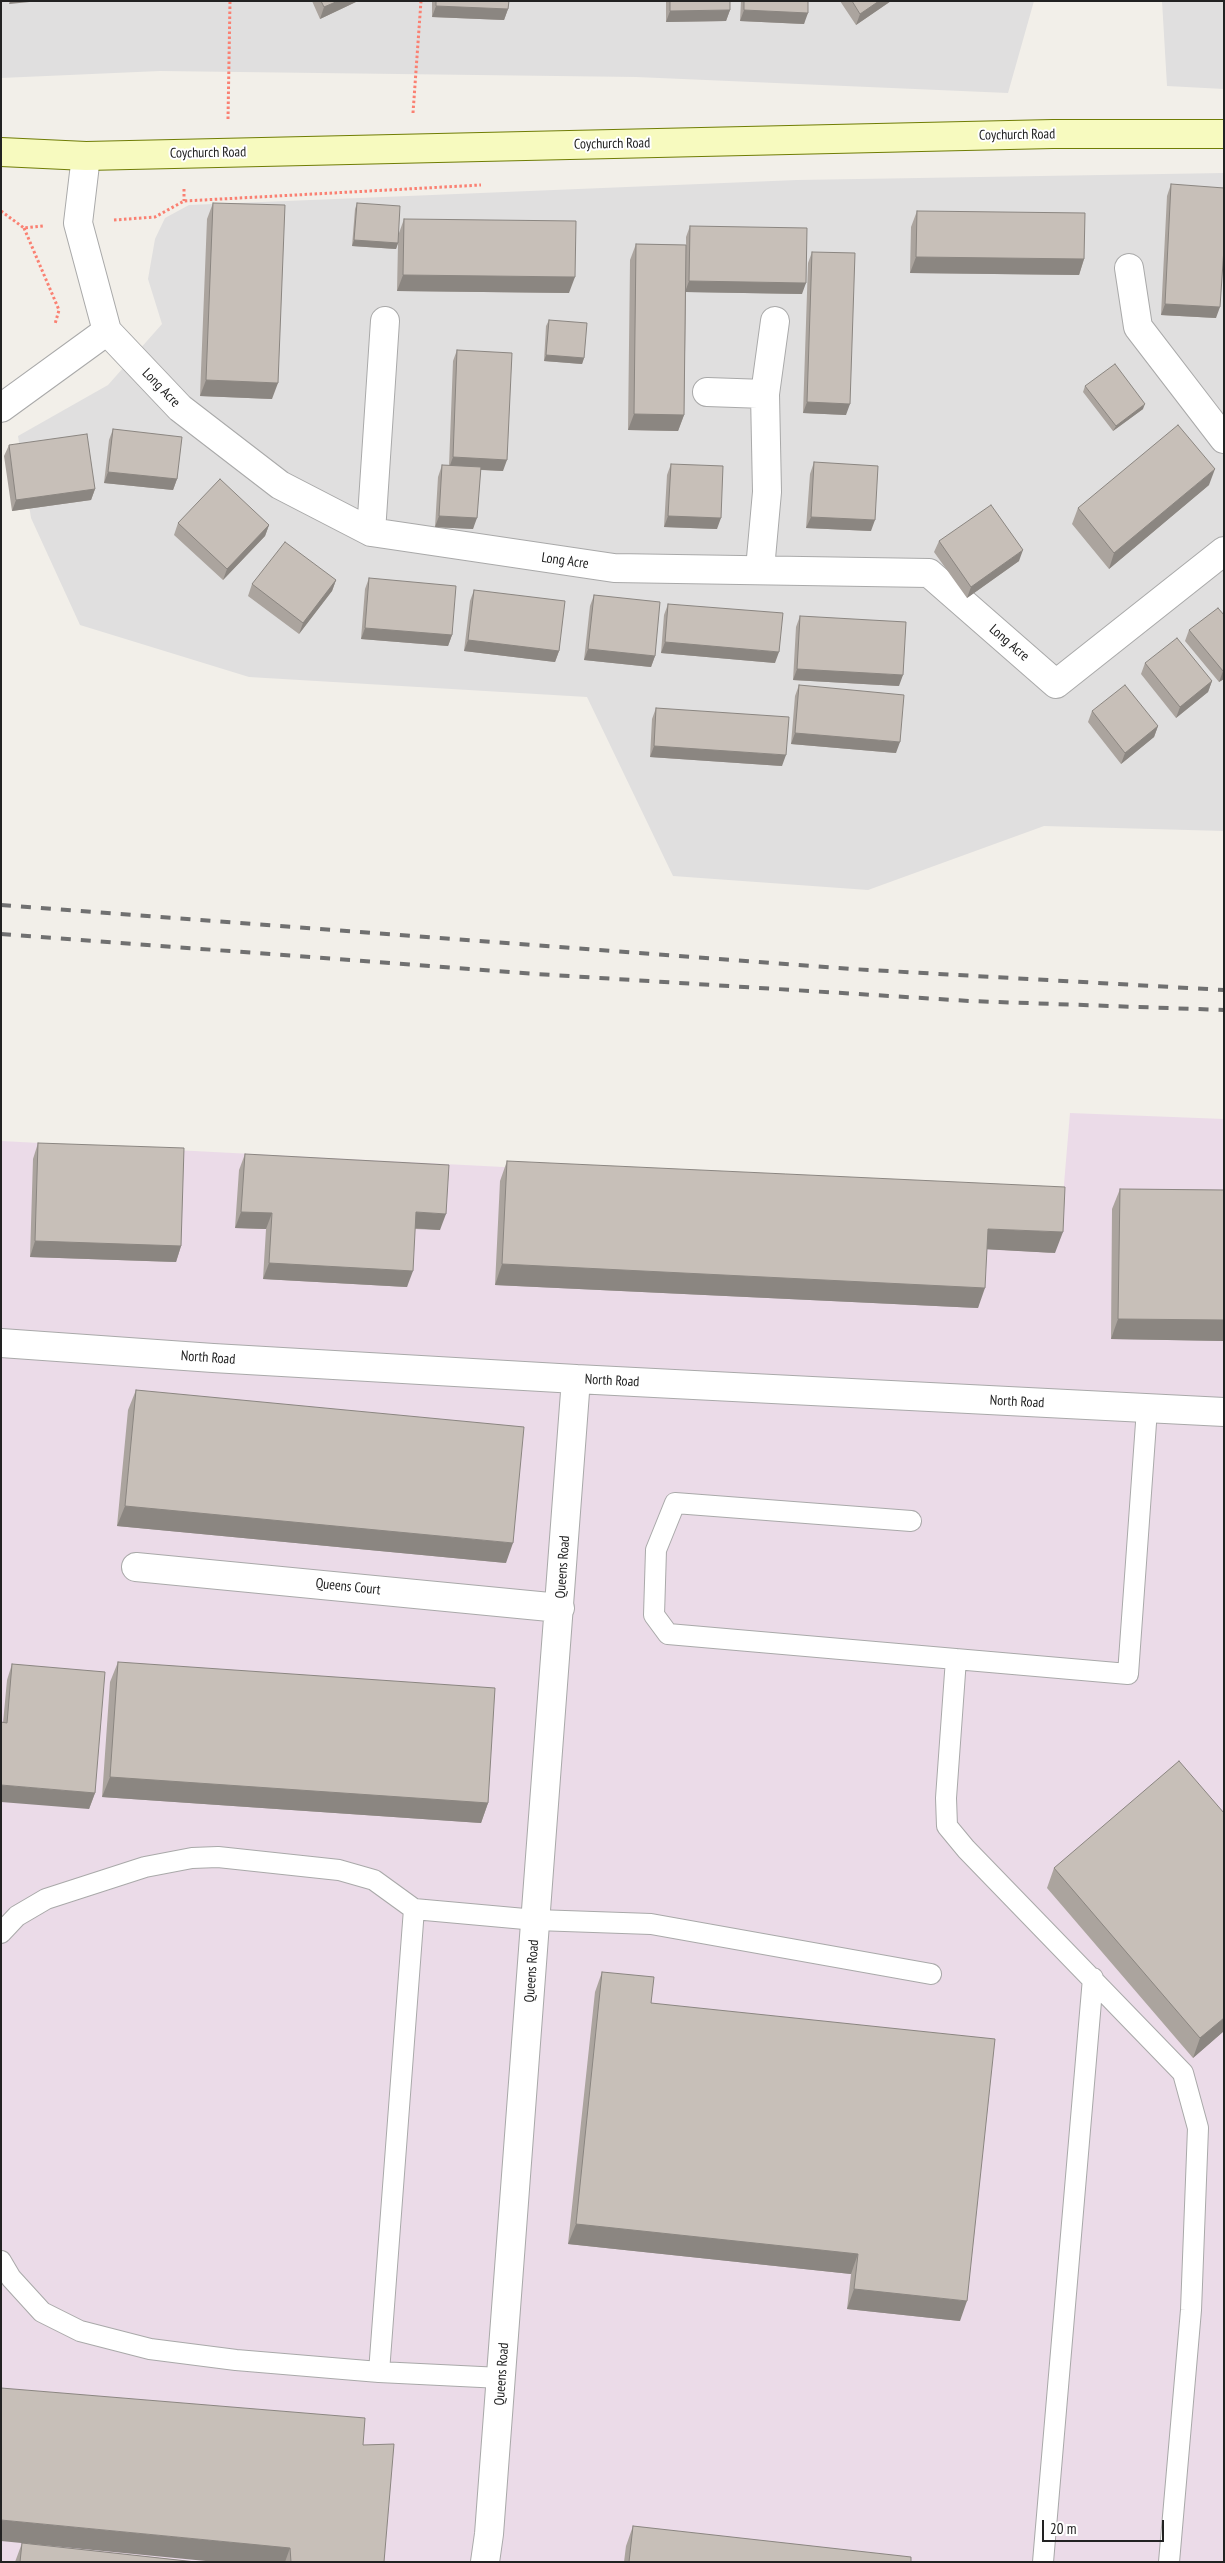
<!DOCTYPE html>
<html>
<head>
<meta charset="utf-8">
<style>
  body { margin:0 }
  #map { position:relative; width:1225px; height:2563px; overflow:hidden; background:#f2efe9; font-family:"PT Sans Narrow",sans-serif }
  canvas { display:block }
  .frame { position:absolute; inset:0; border:2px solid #222; pointer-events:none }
  .scale { position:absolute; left:1042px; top:2520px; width:122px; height:22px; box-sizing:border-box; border:2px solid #222; border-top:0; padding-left:6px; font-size:15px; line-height:18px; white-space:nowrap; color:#222; -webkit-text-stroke:4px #fff; paint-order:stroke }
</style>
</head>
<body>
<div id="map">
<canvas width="1225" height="2563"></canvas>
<div class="frame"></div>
<div class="scale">20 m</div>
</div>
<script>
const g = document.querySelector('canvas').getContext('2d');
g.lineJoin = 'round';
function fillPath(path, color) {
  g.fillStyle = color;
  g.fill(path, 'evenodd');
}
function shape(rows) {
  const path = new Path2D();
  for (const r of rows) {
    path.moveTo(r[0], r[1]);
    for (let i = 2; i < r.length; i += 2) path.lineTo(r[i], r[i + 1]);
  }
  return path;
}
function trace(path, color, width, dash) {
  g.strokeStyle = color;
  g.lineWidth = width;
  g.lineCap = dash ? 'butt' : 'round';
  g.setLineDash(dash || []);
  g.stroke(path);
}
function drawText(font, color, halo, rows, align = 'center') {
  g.font = font + ' "PT Sans Narrow",sans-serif';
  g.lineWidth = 4;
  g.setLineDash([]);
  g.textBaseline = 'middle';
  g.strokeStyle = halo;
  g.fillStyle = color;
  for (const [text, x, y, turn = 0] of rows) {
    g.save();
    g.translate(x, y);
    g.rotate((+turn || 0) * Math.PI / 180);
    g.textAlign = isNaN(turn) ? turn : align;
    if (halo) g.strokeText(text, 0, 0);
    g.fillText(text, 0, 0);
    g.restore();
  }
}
const residential = shape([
  [1,1,1034,1,1008,93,636,77,160,71,1,78],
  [1162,1,1224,1,1224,89,1167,86],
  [1224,173,1224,831,1044,826,868,890,673,876,587,697,249,677,80,625,31,518,18,436,108,385,162,324,148,279,155,239,165,218,189,205,797,180]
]);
const industrial = shape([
  [1070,1113,1224,1119,1224,2562,1,2562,1,1141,1063,1196]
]);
const path = shape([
  [413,113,421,1],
  [228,119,230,1],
  [184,189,184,201],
  [1,211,24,228,43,226],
  [114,220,155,217,184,201,481,185],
  [24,228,59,310,55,324]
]);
const lane = shape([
  [911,1521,675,1503,656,1550,654,1615,668,1634,1128,1674,1147,1409],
  [956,1659,946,1798,947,1826,966,1849,1183,2073,1198,2128,1191,2310,1169,2562],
  [1,1933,17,1916,46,1899,145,1867,192,1858,218,1857,339,1870,374,1880,414,1909],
  [1,2261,11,2278,42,2312,80,2331,150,2349,236,2360,379,2372],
  [501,2378,379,2372,414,1909,536,1920,651,1924,931,1974],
  [1043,2562,1093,1978]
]);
const street = shape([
  [86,156,78,223,107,331,180,408,280,485,371,532,614,568,929,573,1056,684,1224,551],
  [1129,268,1138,327,1224,439],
  [707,392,765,394],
  [1,408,107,331],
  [371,532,385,321],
  [760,569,767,492,765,394,775,321],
  [1,1343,213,1358,576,1379,1224,1412],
  [136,1567,560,1608],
  [485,2562,489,2534,576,1379]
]);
const secondary = shape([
  [1,152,86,156,1053,134,1224,134]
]);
const rail = shape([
  [1,905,852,969,1224,990],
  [1,934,537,974,969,1001,1224,1010]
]);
const wall = shape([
  [312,1,358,1,320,19],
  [432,1,509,1,508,9,504,20,432,17],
  [666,1,730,1,730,10,726,21,666,22],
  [741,1,808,1,804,24,740,21],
  [840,1,891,1,856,25],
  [1171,184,1216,318,1161,315,1167,196],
  [213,203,272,399,200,396,207,219],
  [357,203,399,233,404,219,569,293,397,291,398,243,396,249,352,246,355,209],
  [917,211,1084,259,1079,275,910,273,911,227],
  [690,226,802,294,686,292,684,415,678,431,628,430,630,260,636,244,686,245,686,237],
  [812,252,846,415,803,413,808,263],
  [549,320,584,358,582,364,544,361,546,326],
  [457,350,503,471,481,470,473,529,435,527,438,477,442,465,449,466,453,361],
  [1085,386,1143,409,1113,431,1083,392],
  [113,429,177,479,173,490,104,483,109,440],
  [9,445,95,489,91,500,12,511,4,456],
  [814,462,871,531,806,528,810,474],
  [671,464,717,529,664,527,667,475],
  [1209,485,1109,569,1072,524,1078,508],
  [178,523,269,525,265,536,223,580,174,535],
  [939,541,1019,561,967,598,934,552],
  [369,578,452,635,448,646,361,639,365,589],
  [336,580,332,591,299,634,248,596,252,584],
  [474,590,559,651,555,662,464,651,470,601],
  [594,595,655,656,651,667,584,660,590,606],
  [668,604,775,663,661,653,664,615],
  [1224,615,1224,679,1219,682,1185,641,1189,630],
  [800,616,899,686,793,680,796,627],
  [1145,663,1212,681,1208,692,1176,718,1141,674],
  [799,685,896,753,791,744,795,696],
  [656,708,782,766,650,757,652,719],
  [1092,711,1158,726,1154,737,1121,764,1088,722],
  [38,1143,181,1246,176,1262,30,1257,33,1159],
  [245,1154,440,1230,415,1229,407,1287,263,1279,266,1229,235,1228,239,1170],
  [507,1161,1055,1253,987,1249,978,1308,495,1285,500,1181],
  [1120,1189,1224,1190,1224,1341,1111,1339,1112,1209],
  [136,1390,506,1563,117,1526,128,1410],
  [118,1662,488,1803,481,1823,102,1797,110,1682],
  [12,1664,95,1793,89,1809,3,1723,7,1680],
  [1054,1868,1224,2031,1193,2058,1047,1888],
  [602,1972,651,2003,960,2321,847,2309,851,2274,568,2244,595,1992],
  [363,2445,384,2562,216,2562],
  [633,2526,911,2562,624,2562,626,2546],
  [22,2543,196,2562,15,2562]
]);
const shadedWall = shape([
  [10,1,40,1,9,4],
  [338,1,358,1,320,19,324,7],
  [879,1,891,1,856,25,860,14],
  [436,6,508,9,504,20,432,17],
  [730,10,726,21,666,22,670,11],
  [744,10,808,13,804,24,740,21],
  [354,240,398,243,396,249,352,246],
  [916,257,1084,259,1079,275,910,273],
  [403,275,575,277,569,293,397,291],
  [689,281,806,283,802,294,685,292],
  [1165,304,1220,307,1216,318,1161,315],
  [546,355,584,358,582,364,544,361],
  [206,380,278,383,272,399,200,396],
  [807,402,850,404,846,415,803,413],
  [1145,404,1143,409,1113,431,1116,426],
  [634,414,684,415,678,431,628,430],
  [453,457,507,460,503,471,449,468],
  [1215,469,1209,485,1109,569,1114,553],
  [108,472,177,479,173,490,104,483],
  [95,489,91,500,12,511,16,500],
  [439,516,477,518,473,529,435,527],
  [668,516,721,518,717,529,664,527],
  [811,517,875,520,871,531,806,528],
  [269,525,265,536,223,580,227,569],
  [1023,550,1019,561,967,598,971,587],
  [336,580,332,591,299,634,303,623],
  [365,628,452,635,448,646,361,639],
  [468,640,559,651,555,662,464,651],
  [665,642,779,652,775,663,661,653],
  [588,649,655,656,651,667,584,660],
  [797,669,903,675,899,686,793,680],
  [1223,671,1224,671,1224,679,1219,682],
  [1212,681,1208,692,1176,718,1180,707],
  [1158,726,1154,737,1121,764,1125,753],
  [795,733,900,742,896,753,791,744],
  [654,746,786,755,782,766,650,757],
  [241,1212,272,1213,266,1229,235,1228],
  [416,1212,446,1214,440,1230,411,1228],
  [988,1229,1063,1232,1055,1253,981,1249],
  [35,1241,181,1246,176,1262,30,1257],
  [269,1263,413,1271,407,1287,263,1279],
  [502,1264,985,1288,978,1308,495,1285],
  [1118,1319,1224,1320,1224,1341,1111,1339],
  [125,1506,513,1543,506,1563,117,1526],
  [110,1777,488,1803,481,1823,102,1797],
  [1,1785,95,1793,89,1809,1,1802],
  [1224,2018,1224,2031,1193,2058,1200,2038],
  [576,2224,858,2254,851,2274,568,2244],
  [854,2289,967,2301,960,2321,847,2309],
  [1,2520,290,2548,285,2562,216,2562,1,2541]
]);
const building = shape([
  [321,1,338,1,324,7,321,1],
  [436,1,509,1,508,9,436,6,436,1],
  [670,1,730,1,730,10,670,11,670,1],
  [744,1,808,1,808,13,744,10,744,1],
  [852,1,879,1,860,14,852,1],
  [1171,184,1224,188,1224,248,1220,307,1165,304,1171,184],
  [213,203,285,205,278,383,206,380,213,203],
  [357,203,400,206,398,243,354,240,357,203],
  [917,211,1085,213,1084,259,916,257,917,211],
  [404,219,576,221,575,277,403,275,404,219],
  [690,226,807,228,806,283,689,281,690,226],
  [636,244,686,245,684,415,634,414,636,244],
  [812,252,855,253,850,404,807,402,812,252],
  [549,320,587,323,584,358,546,355,549,320],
  [457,350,512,353,507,460,453,457,457,350],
  [1115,364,1145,404,1116,426,1085,386,1115,364],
  [1178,425,1215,469,1114,553,1078,508,1178,425],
  [113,429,182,437,177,479,108,472,113,429],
  [87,434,95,489,16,500,9,445,87,434],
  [814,462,878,466,875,520,811,517,814,462],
  [671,464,723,466,721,518,668,516,671,464],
  [442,465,481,467,477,518,439,516,442,465],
  [220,479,269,525,227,569,178,523,220,479],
  [991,505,1023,550,971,587,939,541,991,505],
  [285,542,336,580,303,623,252,584,285,542],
  [369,578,456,586,452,635,365,628,369,578],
  [474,590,565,601,559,651,468,640,474,590],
  [594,595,660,602,655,656,588,649,594,595],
  [668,604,783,613,779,652,665,642,668,604],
  [1218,608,1224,615,1224,671,1223,671,1189,630,1218,608],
  [800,616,906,622,903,675,797,669,800,616],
  [1177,638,1212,681,1180,707,1145,663,1177,638],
  [799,685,904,695,900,742,795,733,799,685],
  [1125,685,1158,726,1125,753,1092,711,1125,685],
  [656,708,789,717,786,755,654,746,656,708],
  [38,1143,184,1148,181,1246,35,1241,38,1143],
  [245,1154,449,1165,446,1214,416,1212,413,1271,269,1263,272,1213,241,1212,245,1154],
  [507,1161,1065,1187,1063,1232,988,1229,985,1288,502,1264,507,1161],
  [1120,1189,1224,1190,1224,1320,1118,1319,1120,1189],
  [136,1390,524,1427,513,1543,125,1506,136,1390],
  [118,1662,495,1688,488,1803,110,1777,118,1662],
  [12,1664,105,1672,95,1793,1,1785,1,1722,7,1723,12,1664],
  [1179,1761,1224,1813,1224,2018,1200,2038,1054,1868,1179,1761],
  [602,1972,654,1977,651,2003,995,2039,967,2301,854,2289,858,2254,576,2224,602,1972],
  [1,2388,365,2418,363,2445,394,2444,384,2562,291,2562,290,2548,1,2520,1,2388],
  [633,2526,911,2557,911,2562,629,2562,633,2526],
  [22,2543,196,2562,20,2562,22,2543]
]);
const streetNames = [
  ["Coychurch Road",1017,135,-1],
  ["Coychurch Road",612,144,-1],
  ["Coychurch Road",208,153,-1],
  ["Long Acre",161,388,46],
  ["Long Acre",565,561,8],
  ["Long Acre",1009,643,41],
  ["North Road",208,1358,4],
  ["North Road",612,1381,3],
  ["North Road",1017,1402,3],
  ["Queens Road",563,1567,-86],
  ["Queens Court",348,1587,6],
  ["Queens Road",532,1971,-86],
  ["Queens Road",502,2374,-86]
];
fillPath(residential, '#e0dfdf');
fillPath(industrial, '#ebdbe8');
trace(lane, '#a9a9a9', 22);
trace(street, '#a9a9a9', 30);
trace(secondary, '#707d05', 30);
trace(path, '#fa8072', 3, [2.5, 2.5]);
trace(lane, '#fff', 20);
trace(street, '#fff', 28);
trace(secondary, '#f7fabf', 28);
trace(rail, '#707070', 4, [10, 10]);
fillPath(wall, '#aba49e');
fillPath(shadedWall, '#8b8681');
fillPath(building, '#c7bfb8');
trace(building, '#8b8681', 1);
drawText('14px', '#222', '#fff', streetNames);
</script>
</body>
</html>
